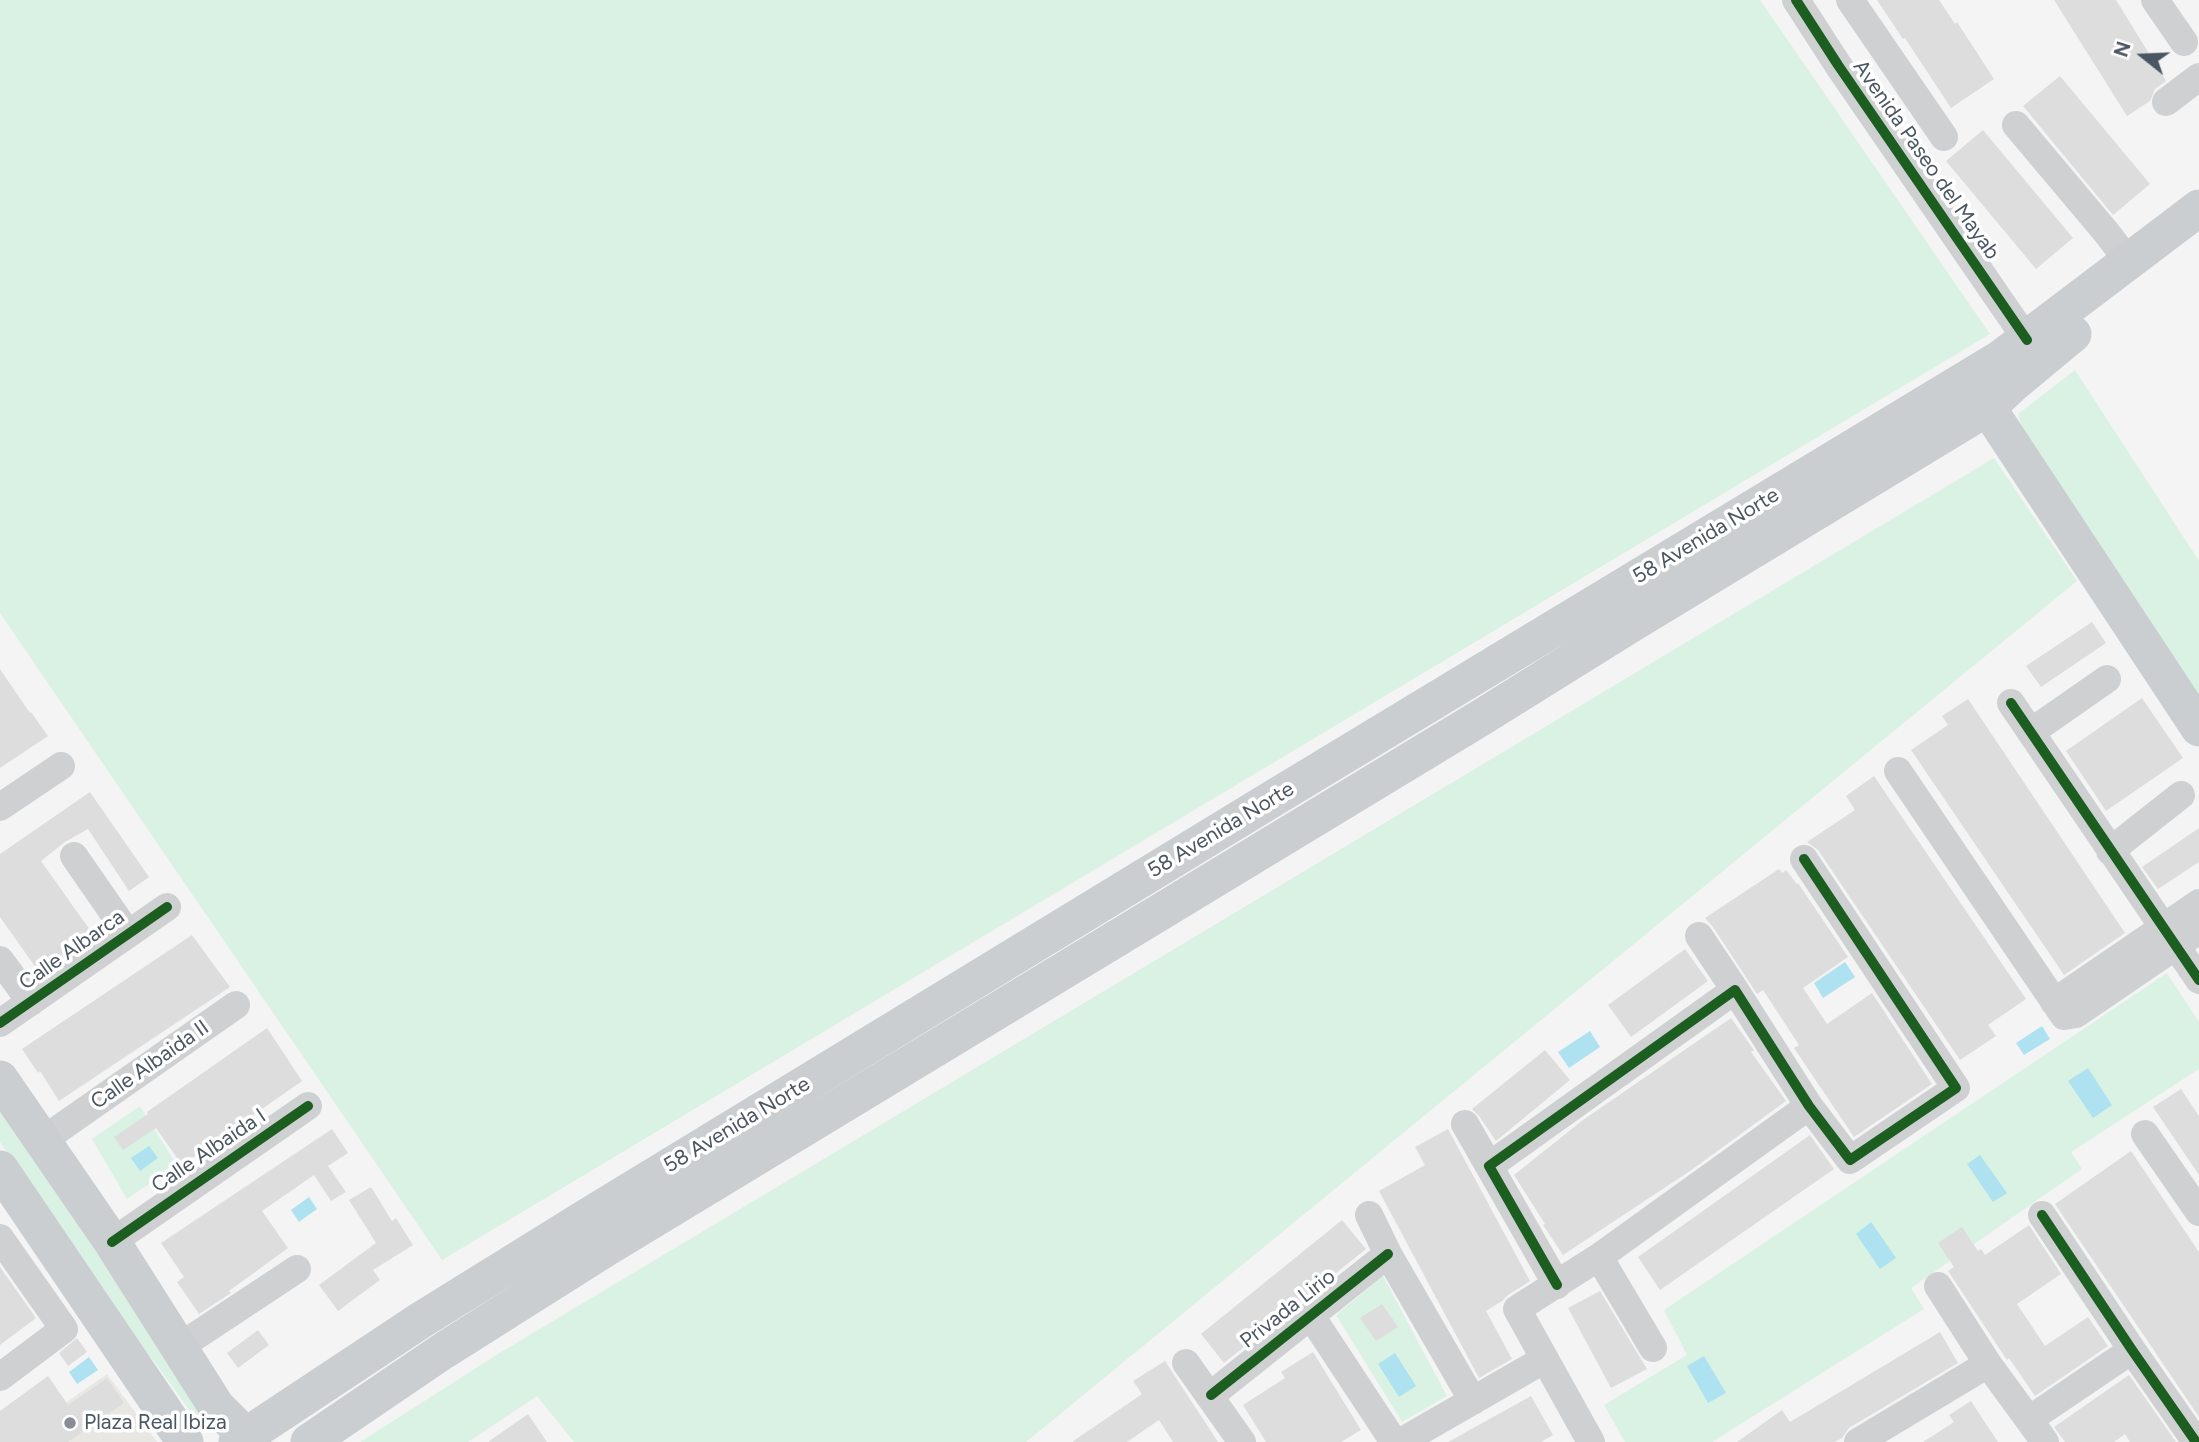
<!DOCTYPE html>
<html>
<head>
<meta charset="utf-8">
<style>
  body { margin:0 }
  #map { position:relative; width:2199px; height:1442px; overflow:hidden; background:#f4f4f4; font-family:Figtree,sans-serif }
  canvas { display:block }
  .north { position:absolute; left:2108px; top:21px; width:70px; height:70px; -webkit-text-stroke:5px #fff; paint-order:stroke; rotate:288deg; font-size:19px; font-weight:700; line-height:28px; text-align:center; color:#4a5661 }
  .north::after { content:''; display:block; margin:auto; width:24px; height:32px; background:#4a5661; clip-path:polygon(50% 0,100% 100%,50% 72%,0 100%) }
</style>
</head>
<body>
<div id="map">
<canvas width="2199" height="1442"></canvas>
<div class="north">N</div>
</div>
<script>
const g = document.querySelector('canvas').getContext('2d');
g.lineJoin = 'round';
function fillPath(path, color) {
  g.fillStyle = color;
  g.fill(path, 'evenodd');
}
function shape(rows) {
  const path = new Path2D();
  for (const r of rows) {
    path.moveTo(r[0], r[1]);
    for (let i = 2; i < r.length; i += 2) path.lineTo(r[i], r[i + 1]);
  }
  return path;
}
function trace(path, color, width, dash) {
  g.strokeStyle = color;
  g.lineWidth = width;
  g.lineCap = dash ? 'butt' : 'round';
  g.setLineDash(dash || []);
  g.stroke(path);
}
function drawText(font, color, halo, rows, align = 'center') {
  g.font = font + ' Figtree,sans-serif';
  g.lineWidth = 7;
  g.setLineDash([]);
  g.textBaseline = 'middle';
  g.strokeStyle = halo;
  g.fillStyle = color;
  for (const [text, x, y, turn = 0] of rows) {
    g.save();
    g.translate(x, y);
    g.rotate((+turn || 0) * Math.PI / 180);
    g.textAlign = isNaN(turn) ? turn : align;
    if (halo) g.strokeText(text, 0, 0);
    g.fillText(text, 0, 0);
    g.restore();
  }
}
const commercial = shape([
  [107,1374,157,1442,10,1442]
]);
const green = shape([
  [0,0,1760,0,1990,334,442,1260,0,613],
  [2075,370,2199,561,2199,697,2024,435,2018,414],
  [1994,458,2077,581,1026,1442,574,1442,537,1396,468,1442,360,1442,498,1354],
  [2167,973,2199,1022,2199,1069,2071,1152,2082,1169,1911,1288,1924,1309,1712,1442,1625,1442,1604,1405,1687,1355,1664,1310],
  [140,1106,177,1165,127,1199,92,1139],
  [0,1107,206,1417,205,1423,197,1421,154,1361,137,1342,0,1142],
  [1383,1276,1447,1396,1402,1422,1336,1315]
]);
const water = shape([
  [1845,962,1855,977,1823,998,1814,983],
  [2042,1026,2050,1039,2024,1055,2016,1043],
  [1590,1031,1600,1047,1569,1068,1558,1052],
  [2088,1068,2112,1105,2093,1118,2068,1081],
  [149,1146,158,1158,140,1171,131,1158],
  [1980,1155,2007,1193,1993,1202,1967,1164],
  [309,1197,317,1209,299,1222,291,1210],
  [1871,1222,1896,1258,1880,1269,1856,1234],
  [1395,1353,1416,1386,1399,1397,1378,1364],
  [1704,1356,1726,1393,1708,1403,1687,1366],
  [89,1357,98,1370,77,1384,69,1372]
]);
const building = shape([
  [1877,0,1939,0,1955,24,1957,22,1994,79,1951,108,1905,38,1903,39],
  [2054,0,2116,0,2166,81,2155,89,2150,101,2127,116],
  [2060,76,2150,184,2113,215,2023,106],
  [1983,130,2073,238,2036,269,1946,161],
  [2092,622,2106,643,2041,687,2026,666],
  [0,669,30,713,31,712,48,736,0,768],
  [2142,698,2183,758,2106,811,2066,751],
  [1968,699,2125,933,2064,975,1911,750,1948,725,1942,716],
  [1874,776,2026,999,1988,1025,1996,1036,1960,1060,1818,850,1807,842,1855,810,1846,796],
  [90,792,149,877,129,891,88,829,65,842,41,861,95,937,41,975,0,917,0,854],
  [2199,828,2199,862,2158,889,2142,867],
  [1779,869,1782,873,1786,870,1797,884,1798,883,1848,957,1803,988,1827,1024,1872,993,1932,1084,1854,1137,1794,1048,1799,1045,1763,990,1757,994,1713,927,1705,918],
  [192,935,230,987,59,1101,40,1071,38,1073,22,1049],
  [1685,949,1708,981,1631,1037,1608,1005],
  [1731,1018,1754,1050,1751,1052,1786,1101,1690,1171,1563,1255,1543,1225,1545,1224,1514,1175,1583,1120],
  [267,1028,302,1081,182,1165,156,1128,123,1150,114,1137,148,1114,147,1112],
  [1545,1050,1570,1080,1496,1141,1479,1116,1472,1109],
  [2181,1089,2199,1116,2199,1175,2153,1107],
  [332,1129,348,1153,328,1166,346,1192,331,1201,314,1175,262,1211,288,1248,229,1291,231,1293,199,1314,177,1282,184,1277,161,1243],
  [1448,1129,1530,1281,1508,1295,1502,1301,1486,1311,1512,1359,1479,1378,1379,1191,1425,1165,1415,1147],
  [1810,1135,1834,1169,1660,1290,1638,1257],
  [2131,1151,2199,1252,2199,1417,2055,1204],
  [371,1187,392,1221,396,1218,413,1245,373,1270,380,1280,338,1311,319,1285,376,1243,349,1200],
  [1342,1220,1366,1249,1224,1363,1201,1334],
  [2029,1225,2061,1274,2017,1304,2045,1346,2088,1317,2108,1346,2035,1396,2009,1358,2007,1360,1948,1271,1954,1267,1938,1243,1962,1227,1978,1251,1981,1249,1985,1255],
  [0,1267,36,1318,0,1345],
  [1600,1291,1647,1369,1611,1388,1568,1308],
  [1382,1304,1398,1327,1376,1341,1360,1318],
  [258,1330,269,1345,238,1368,227,1353],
  [1940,1332,1958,1363,1849,1428,1842,1438,1835,1442,1737,1442,1782,1410,1790,1422],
  [77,1338,87,1352,68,1366,59,1353],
  [1313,1352,1361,1430,1341,1442,1266,1442,1243,1405,1285,1378,1281,1372],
  [1165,1361,1218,1442,1173,1442,1159,1420,1127,1442,1072,1442,1142,1394,1133,1381],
  [2129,1375,2176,1442,2130,1442,2125,1434,2114,1442,2065,1442,2054,1427],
  [48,1376,68,1405,107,1378,124,1403,68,1442,0,1442,0,1411],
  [1531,1396,1553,1435,1541,1442,1448,1442],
  [1971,1401,1998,1442,1923,1442,1954,1422,1949,1415],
  [528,1414,547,1442,488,1442]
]);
const minor = shape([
  [1796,0,1838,65,2027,340],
  [1850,0,1944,137],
  [2155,0,2184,42],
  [2166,102,2199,77],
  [2016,125,2106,232,2129,262],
  [2011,703,2199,980],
  [2031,732,2107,679],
  [1898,771,2064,1016,2076,1014,2199,930],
  [0,807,61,766],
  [2110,851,2181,795],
  [74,856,128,934],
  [1699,936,1735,990],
  [0,960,31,1002],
  [2054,1002,2199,903],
  [0,1023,167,907],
  [1465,1124,1489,1166],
  [2145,1134,2199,1212],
  [43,1140,236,1005],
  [1369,1215,1388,1254,1473,1401],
  [2042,1215,2132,1350,2196,1442],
  [0,1238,64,1329,0,1377],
  [112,1242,308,1106],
  [1599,1257,1653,1348],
  [1557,1285,1489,1166,1735,990,1809,1106,1850,1160,1956,1088,1804,859],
  [1938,1286,1988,1364,2045,1442],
  [1311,1316,1394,1442],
  [179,1347,297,1269],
  [1186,1363,1242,1442],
  [1211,1395,1388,1254],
  [2030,1419,2132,1350],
  [1401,1442,1545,1359],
  [1591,1442,1517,1309,1599,1257,1809,1106],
  [1858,1442,1988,1364]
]);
const major = shape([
  [1974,387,2199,728],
  [0,1079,112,1242,216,1406,246,1436,247,1442],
  [0,1169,185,1442],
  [237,1442,421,1320,587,1217,1277,796,2001,358,2199,208],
  [309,1442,443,1351,606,1248,1482,717,1631,624,1987,408,2014,383,2073,334]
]);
const cycleway = shape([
  [1796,0,1838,65,2027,340],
  [2011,703,2199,980],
  [0,1023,167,907],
  [2042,1215,2132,1350,2196,1442],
  [112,1242,308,1106],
  [1557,1285,1489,1166,1735,990,1809,1106,1850,1160,1956,1088,1804,859],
  [1211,1395,1388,1254]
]);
const markers = [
  [70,1423,7,"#868d94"]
];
const streetNames = [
  ["Avenida Paseo del Mayab",1926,160,55],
  ["58 Avenida Norte",1706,536,-31],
  ["58 Avenida Norte",1221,830,-31],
  ["Calle Albarca",72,950,-35],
  ["Calle Albaida II",150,1065,-35],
  ["58 Avenida Norte",737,1125,-31],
  ["Calle Albaida I",209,1151,-34],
  ["Privada Lirio",1288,1309,-38]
];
const poiNames = [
  ["Plaza Real Ibiza",84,1423]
];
fillPath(commercial, '#e8e7e3');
fillPath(green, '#d9f2e3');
fillPath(water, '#aee2f0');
fillPath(building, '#ddddde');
trace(minor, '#ced0d2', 28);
trace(major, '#caced1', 37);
trace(cycleway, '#1b5e20', 10);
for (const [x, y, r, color] of markers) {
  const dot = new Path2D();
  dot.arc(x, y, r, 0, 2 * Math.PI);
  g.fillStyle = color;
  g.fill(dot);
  trace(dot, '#fff', 2.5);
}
drawText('21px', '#4a5661', '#fff', streetNames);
drawText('21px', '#4a5661', '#fff', poiNames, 'left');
</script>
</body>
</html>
